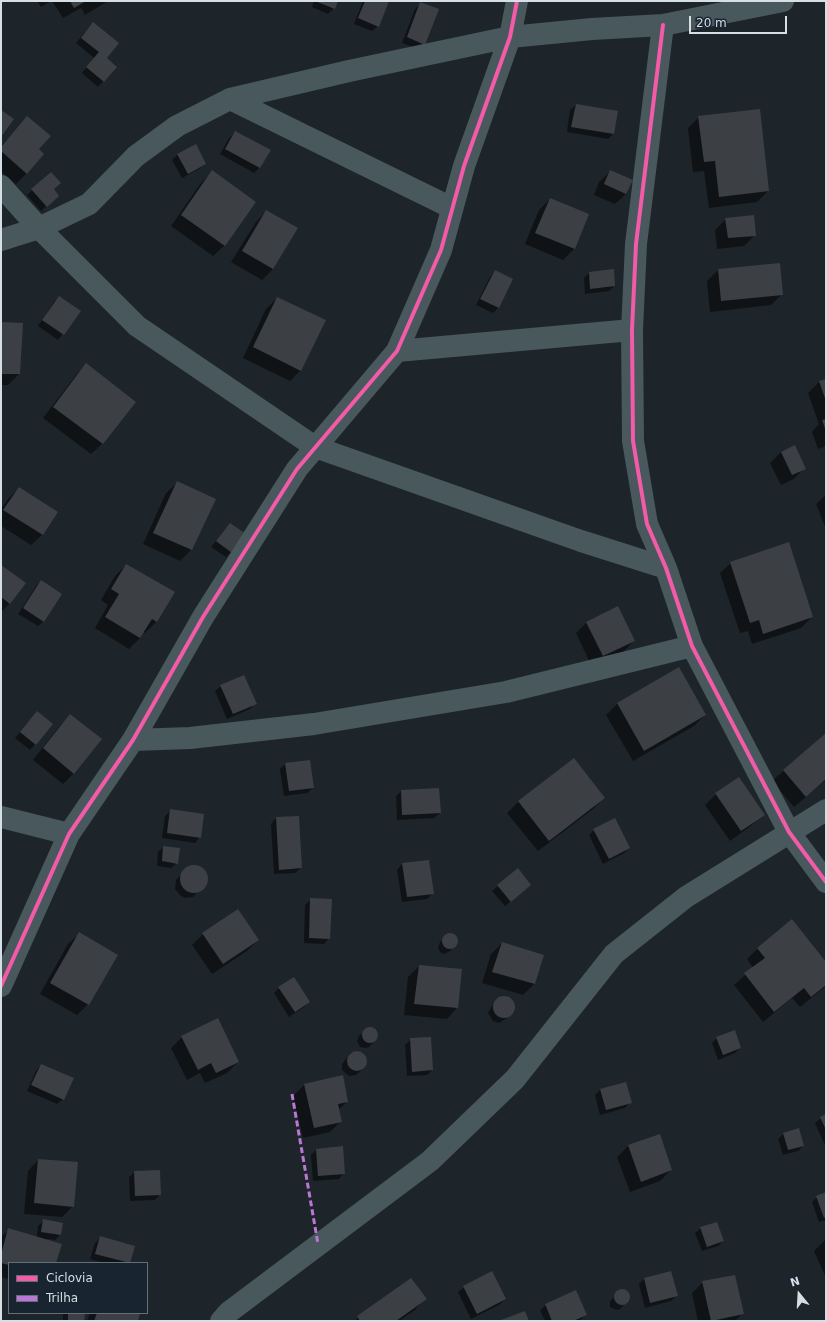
<!DOCTYPE html>
<html>
<head>
<meta charset="utf-8">
<style>
  body { margin:0 }
  #map { position:relative; width:827px; height:1322px; overflow:hidden; background:#1d242a; font-family:"DejaVu Sans",sans-serif }
  canvas { display:block }
  .frame { position:absolute; inset:0; border:2px solid #d7dfe6; pointer-events:none }
  .legend { position:absolute; left:8px; top:1262px; width:140px; height:52px; box-sizing:border-box; background:#18242f; border:1px solid #646f78; margin:0; padding:5px 7px; list-style:none; font-size:12px; color:#d7dfe6 }
  .legend li { display:flex; align-items:center; gap:8px; height:20px }
  .legend b { width:20px; border:1px solid #646f78 }
  .north { position:absolute; left:779px; top:1274px; width:40px; height:40px; -webkit-text-stroke:3px #18242f; paint-order:stroke; rotate:342deg; font-size:11px; font-weight:700; line-height:16px; text-align:center; color:#d7dfe6 }
  .north::after { content:''; display:block; margin:auto; width:14px; height:18px; background:#d7dfe6; clip-path:polygon(50% 0,100% 100%,50% 72%,0 100%) }
  .scale { position:absolute; left:689px; top:16px; width:98px; height:18px; box-sizing:border-box; border:2px solid #d7dfe6; border-top:0; padding-left:5px; font-size:12px; line-height:14px; white-space:nowrap; color:#d7dfe6; -webkit-text-stroke:3px #18242f; paint-order:stroke }
</style>
</head>
<body>
<div id="map">
<canvas width="827" height="1322"></canvas>
<div class="frame"></div>
<ul class="legend">
<li><b style="height:5px;background:#f35aa7"></b>Ciclovia</li>
<li><b style="height:5px;background:#ba77d6"></b>Trilha</li>
</ul>
<div class="north">N</div>
<div class="scale">20 m</div>
</div>
<script>
const g = document.querySelector('canvas').getContext('2d');
g.lineJoin = 'round';
function fillPath(path, color) {
  g.fillStyle = color;
  g.fill(path, 'evenodd');
}
function shape(rows) {
  const path = new Path2D();
  for (const r of rows) {
    if (r.length === 3) {
      path.moveTo(r[0] + r[2], r[1]);
      path.arc(r[0], r[1], r[2], 0, 2 * Math.PI);
      continue;
    }
    path.moveTo(r[0], r[1]);
    for (let i = 2; i < r.length; i += 2) path.lineTo(r[i], r[i + 1]);
  }
  return path;
}
function trace(path, color, width, dash) {
  g.strokeStyle = color;
  g.lineWidth = width;
  g.lineCap = dash ? 'butt' : 'round';
  g.setLineDash(dash || []);
  g.stroke(path);
}
const shadow = shape([
  [37,1,51,1,41,7],
  [52,1,108,1,85,15,81,8,63,18],
  [314,1,337,1,334,8,328,14,312,7],
  [363,1,388,1,378,26,372,31,354,24],
  [421,3,424,44,419,49,402,43,415,9],
  [93,23,105,58,116,67,98,87,82,73,94,58,76,43],
  [576,105,613,134,608,139,567,132,570,110],
  [699,117,768,191,757,202,709,208,704,171,693,172,688,128],
  [27,118,38,150,27,173,16,184,1,171,1,146],
  [235,132,260,167,254,173,220,154,229,138],
  [177,155,205,164,199,169,182,178,172,160],
  [212,172,255,202,224,246,213,256,171,226,201,183],
  [610,172,626,194,615,204,594,195,599,182],
  [32,190,53,190,52,201,41,211,27,195],
  [550,199,588,215,574,249,563,260,525,244,539,210],
  [266,211,273,269,262,280,231,262,256,222],
  [726,219,755,235,744,246,717,249,715,230],
  [718,270,782,294,771,305,710,312,707,281],
  [495,271,499,307,493,313,476,305,490,277],
  [589,273,614,286,609,291,585,294,584,278],
  [59,297,80,312,58,340,38,326,54,302],
  [277,298,301,370,290,381,243,358,266,309],
  [1,323,22,324,19,374,8,385,1,385],
  [86,365,134,402,102,444,91,454,43,418,76,375],
  [826,380,826,446,818,449,812,432,819,424,808,393,819,382],
  [781,452,804,468,794,479,781,485,770,463],
  [177,483,214,500,191,550,180,561,143,544,166,493],
  [19,488,56,512,42,535,31,545,1,526,1,509,8,499],
  [826,495,826,529,816,504],
  [230,524,231,552,226,557,211,547],
  [731,563,812,617,801,628,752,644,748,631,740,633,720,573],
  [126,565,173,593,156,622,145,633,143,631,140,638,129,649,95,628,108,605,101,600,115,576],
  [1,566,10,603,1,612],
  [41,581,44,621,38,626,18,614,36,586],
  [587,622,634,641,623,652,592,667,576,633],
  [679,669,705,715,694,726,633,761,606,715,617,704],
  [221,686,255,703,250,709,227,719,215,691],
  [70,716,74,773,63,784,33,760,59,727],
  [32,718,52,725,30,750,15,738],
  [826,734,826,780,794,807,772,781],
  [573,759,604,798,593,809,538,851,507,813,518,802],
  [285,764,313,788,307,793,284,796,280,769],
  [401,791,440,813,434,818,397,820,396,796],
  [716,794,763,815,752,825,730,841,705,805],
  [170,811,200,837,195,843,162,838,165,816],
  [276,818,301,868,295,873,274,874,271,824],
  [594,830,629,848,624,853,603,864,589,835],
  [163,847,177,863,171,868,157,866,158,852],
  [402,864,433,893,427,899,402,902,397,870],
  [191,866,199,867,206,873,207,877,205,885,193,897,185,898,181,896,175,889,176,880,184,871],
  [518,869,525,890,505,906,492,891],
  [311,899,329,938,324,944,304,943,305,905],
  [237,911,258,940,247,951,212,974,192,945,203,934],
  [79,934,116,955,88,1004,77,1015,40,994,68,944],
  [450,934,454,936,457,939,457,944,450,951,444,954,440,952,438,948,440,942,446,936],
  [502,943,534,984,523,995,482,983,491,954],
  [758,948,826,963,826,986,800,1007,792,998,763,1022,734,985,753,968,747,959],
  [419,966,461,970,457,1008,447,1019,404,1015,408,977],
  [279,988,309,1002,304,1007,289,1017,274,993],
  [502,997,508,998,513,1002,513,1009,507,1018,499,1023,493,1021,488,1013,493,1004],
  [369,1028,376,1030,378,1034,375,1041,369,1047,365,1048,360,1047,357,1041,359,1036],
  [182,1037,238,1062,227,1073,205,1083,200,1073,187,1080,171,1048],
  [717,1038,740,1048,735,1053,718,1060,712,1043],
  [411,1039,432,1070,427,1075,407,1076,405,1045],
  [357,1051,363,1053,366,1058,364,1068,356,1075,349,1076,342,1070,342,1064,351,1053],
  [41,1065,63,1099,57,1104,27,1091,36,1071],
  [304,1085,347,1102,338,1110,341,1121,330,1132,303,1138,293,1096],
  [600,1090,630,1102,625,1108,600,1115,595,1095],
  [826,1115,826,1145,825,1145,815,1123,821,1118],
  [783,1134,803,1146,798,1151,783,1155,778,1139],
  [659,1135,671,1170,660,1181,630,1192,617,1157,628,1146],
  [316,1150,344,1173,339,1179,313,1181,311,1155],
  [38,1160,73,1206,62,1217,24,1214,28,1171],
  [135,1172,160,1194,155,1200,130,1201,129,1177],
  [826,1193,826,1220,819,1222,812,1202,817,1197],
  [44,1220,62,1224,60,1235,55,1240,47,1239,47,1240,55,1263,9,1263,9,1279,1,1277,1,1237,9,1230,37,1238,38,1226],
  [701,1228,723,1241,718,1246,702,1251,695,1233],
  [100,1238,134,1246,129,1263,104,1263,90,1259,95,1243],
  [826,1239,826,1278,814,1251],
  [411,1279,425,1299,415,1310,399,1321,354,1321],
  [644,1279,677,1295,671,1301,645,1308,639,1284],
  [703,1282,743,1313,735,1321,698,1321,692,1293],
  [464,1287,505,1299,499,1305,471,1319,458,1292],
  [621,1290,626,1291,629,1294,629,1299,619,1310,614,1309,610,1307,610,1301],
  [546,1305,586,1315,579,1321,545,1321,540,1310],
  [63,1313,84,1313,83,1321,63,1321],
  [90,1313,139,1313,137,1321,87,1321]
]);
const building = shape([
  [70,1,86,1,74,8],
  [315,1,338,1,335,9],
  [365,1,389,1,379,27,358,18],
  [420,2,439,9,425,45,407,37],
  [93,22,119,43,107,58,117,67,104,82,86,67,99,52,81,38],
  [576,104,618,111,614,134,571,127],
  [760,109,769,191,719,197,715,161,704,162,698,116],
  [1,110,14,119,1,137],
  [27,116,51,136,39,149,44,154,27,174,1,151,1,147],
  [235,131,271,150,260,168,225,149],
  [196,144,206,164,188,174,177,154],
  [212,170,256,202,225,246,181,215],
  [610,170,633,180,626,194,604,184],
  [51,172,61,183,54,189,59,196,47,207,31,189],
  [550,198,589,214,575,249,535,233],
  [266,210,298,228,273,269,242,251],
  [754,215,756,236,728,238,725,218],
  [780,263,783,295,721,301,718,269],
  [614,269,615,286,590,289,589,272],
  [495,270,513,279,499,308,480,299],
  [59,296,81,311,64,335,42,320],
  [277,297,326,320,301,371,253,347],
  [1,322,23,323,20,374,1,374],
  [86,363,136,402,103,444,53,407],
  [826,379,826,401,819,381],
  [826,419,826,431,822,420],
  [795,445,806,469,792,475,781,452],
  [177,481,216,499,192,550,153,533],
  [19,487,58,512,43,535,3,510],
  [230,523,246,534,232,553,216,541],
  [789,542,813,617,763,634,759,620,750,623,730,562],
  [126,564,175,592,157,622,152,619,140,638,105,617,119,594,111,589],
  [1,565,26,583,10,604,1,597],
  [41,580,62,594,44,622,23,608],
  [618,606,635,641,603,656,586,622],
  [679,667,706,715,644,751,617,703],
  [244,675,257,704,233,714,220,685],
  [37,711,53,724,36,745,20,732],
  [70,714,102,739,74,774,43,748],
  [826,733,826,779,806,797,783,770],
  [574,758,605,798,549,841,518,801],
  [310,760,314,788,289,791,285,763],
  [739,777,765,815,741,831,715,793],
  [439,788,441,813,402,815,401,790],
  [170,809,204,814,201,838,167,833],
  [299,816,302,868,279,870,276,817],
  [615,818,630,848,609,859,593,829],
  [163,846,180,848,178,864,162,861],
  [429,860,434,894,407,897,402,863],
  [194,879,14],
  [518,868,531,885,511,902,497,885],
  [310,898,332,899,330,939,309,938],
  [238,909,259,940,223,964,202,933],
  [792,919,826,962,826,985,811,997,804,988,774,1012,744,973,765,958,757,948],
  [79,932,118,955,89,1005,50,983],
  [450,941,8],
  [502,942,544,955,535,984,492,972],
  [419,965,462,969,458,1008,414,1004],
  [294,977,310,1002,295,1012,278,987],
  [504,1007,11],
  [218,1018,239,1062,216,1073,211,1063,198,1070,181,1036],
  [370,1035,8],
  [735,1030,741,1048,723,1055,716,1037],
  [431,1037,433,1070,412,1072,410,1038],
  [357,1061,10],
  [41,1064,74,1078,64,1100,31,1085],
  [343,1075,348,1102,338,1104,342,1122,314,1128,304,1084],
  [626,1082,632,1103,606,1110,600,1089],
  [826,1114,826,1130,820,1117],
  [799,1128,804,1146,788,1150,783,1133],
  [660,1134,672,1170,641,1182,628,1145],
  [343,1146,345,1174,318,1176,316,1149],
  [38,1159,78,1162,74,1207,34,1203],
  [160,1170,161,1195,135,1196,134,1171],
  [826,1192,826,1217,824,1218,816,1196],
  [43,1219,63,1223,61,1235,41,1232],
  [717,1222,724,1241,707,1247,700,1227],
  [8,1228,62,1244,56,1263,9,1263,9,1265,1,1263,1,1255],
  [100,1236,135,1246,130,1263,95,1254],
  [492,1271,506,1299,477,1314,463,1286],
  [671,1271,678,1296,650,1303,644,1278],
  [735,1275,744,1314,711,1321,702,1281],
  [411,1278,427,1299,396,1321,360,1321,357,1316],
  [622,1297,8],
  [576,1290,587,1315,573,1321,552,1321,545,1304],
  [525,1311,529,1321,498,1321],
  [68,1313,85,1313,84,1321,68,1321],
  [97,1313,140,1313,138,1321,94,1321]
]);
const minor = shape([
  [663,25,636,244,632,330,633,441,647,524,666,568,692,646,789,832,826,882],
  [230,99,452,208],
  [1,186,39,228,137,326,315,447,581,541,666,568],
  [1,240,39,228,89,204,136,156,177,126,230,99,349,71,510,37,592,29,663,25,783,1],
  [397,351,632,330],
  [133,740,190,738,314,724,506,692,692,646],
  [1,817,69,834],
  [1,986,69,834,133,740,203,617,297,469,397,351,441,250,464,166,510,37,517,1],
  [221,1321,229,1312,430,1161,515,1079,614,954,686,897,826,810]
]);
const quiet = shape([
  [292,1094,318,1244]
]);
const cycleway = shape([
  [663,25,636,244,632,330,633,441,647,524,666,568,692,646,789,832,826,882],
  [1,986,69,834,133,740,203,617,297,469,397,351,441,250,464,166,510,37,517,1]
]);
fillPath(shadow, '#0007');
fillPath(building, '#3c4045');
trace(minor, '#48585d', 22);
trace(quiet, '#ba77d6', 3, [6, 3]);
trace(cycleway, '#f35aa7', 4);
</script>
</body>
</html>
